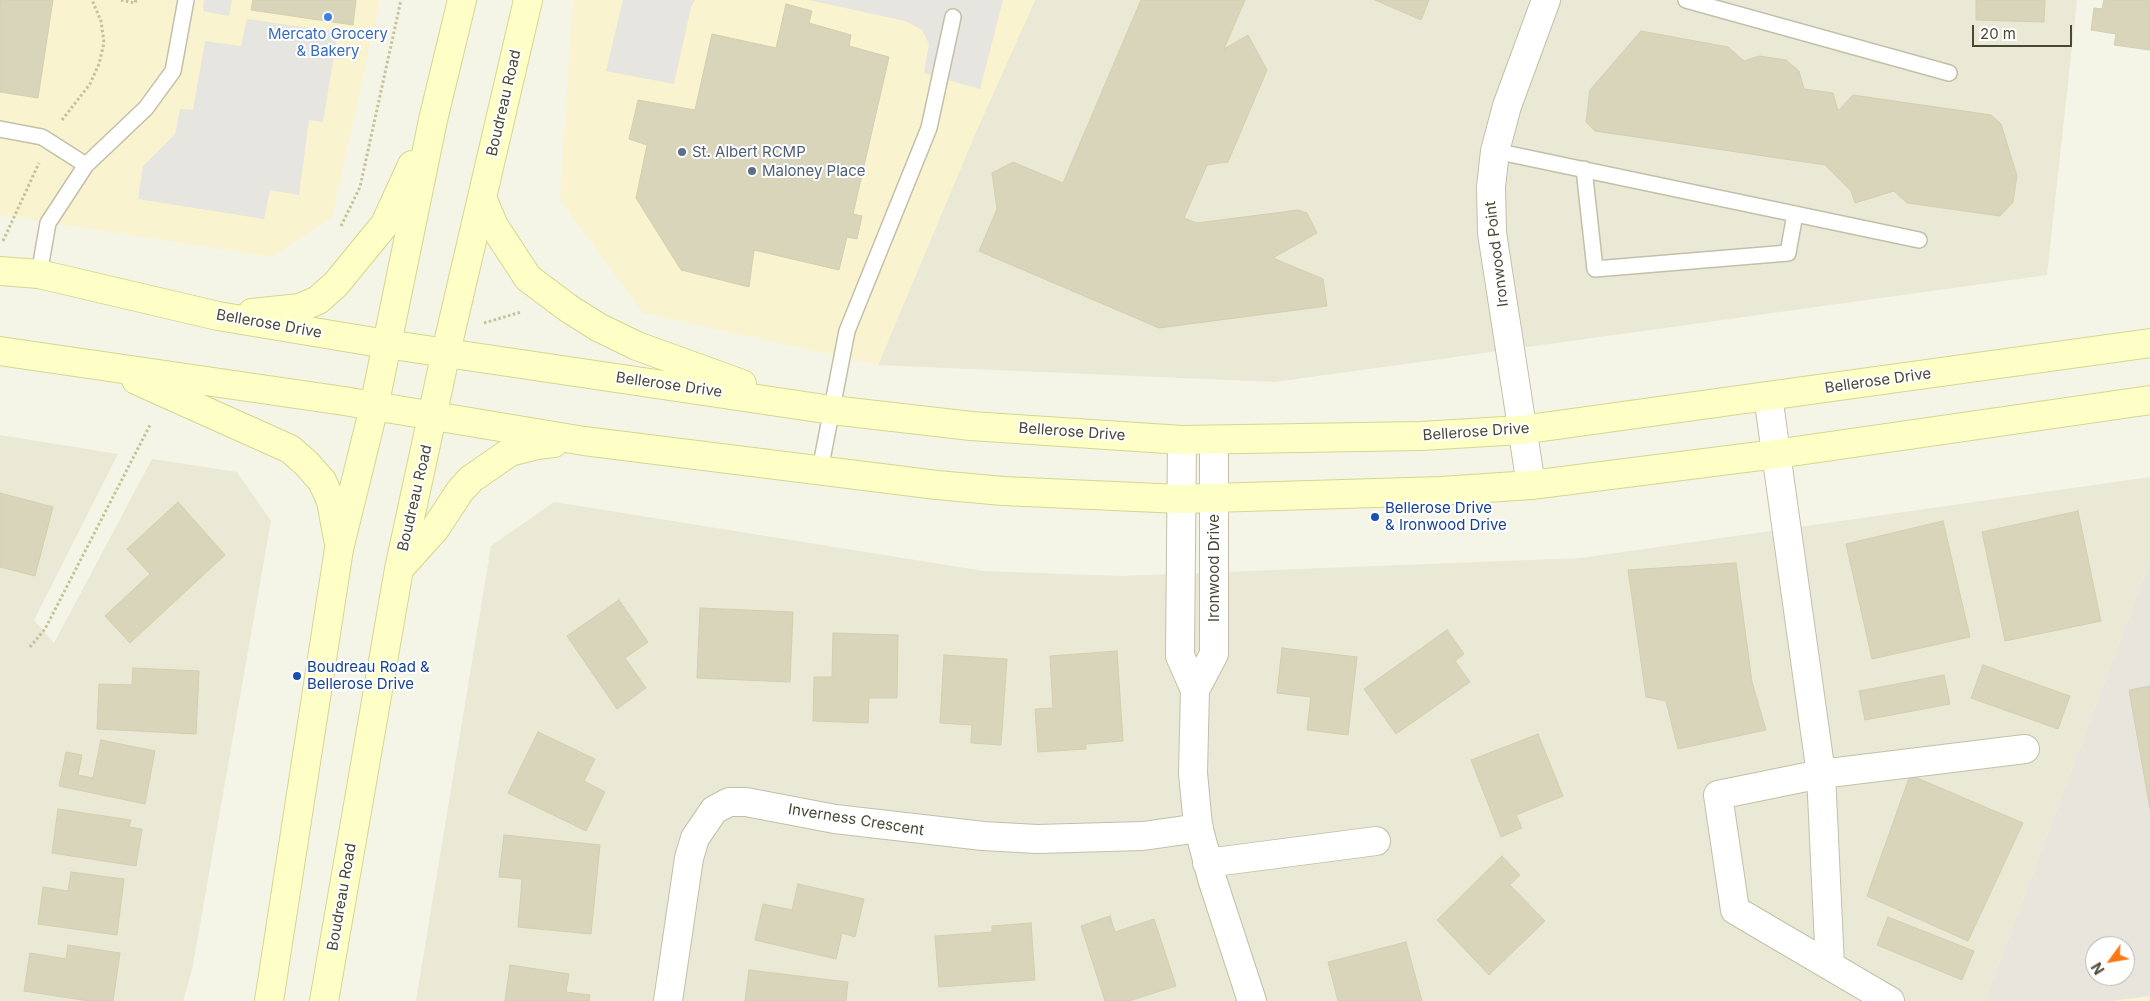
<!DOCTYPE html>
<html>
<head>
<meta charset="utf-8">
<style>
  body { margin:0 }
  #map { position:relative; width:2150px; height:1001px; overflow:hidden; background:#f5f5e7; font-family:Inter,sans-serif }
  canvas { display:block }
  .north { position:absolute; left:2085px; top:936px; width:50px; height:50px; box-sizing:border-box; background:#fff; border:1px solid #b6b5ae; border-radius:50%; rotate:238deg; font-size:14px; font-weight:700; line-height:20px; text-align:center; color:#494735 }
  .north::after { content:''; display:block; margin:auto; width:18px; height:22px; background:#ff7814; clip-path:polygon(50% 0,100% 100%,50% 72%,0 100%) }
  .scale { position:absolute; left:1972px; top:25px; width:100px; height:22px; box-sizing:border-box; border:2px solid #494735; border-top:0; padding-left:6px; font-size:15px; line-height:18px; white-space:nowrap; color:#494735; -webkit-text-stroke:4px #fff; paint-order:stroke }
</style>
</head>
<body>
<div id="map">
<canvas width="2150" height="1001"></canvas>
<div class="north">N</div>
<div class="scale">20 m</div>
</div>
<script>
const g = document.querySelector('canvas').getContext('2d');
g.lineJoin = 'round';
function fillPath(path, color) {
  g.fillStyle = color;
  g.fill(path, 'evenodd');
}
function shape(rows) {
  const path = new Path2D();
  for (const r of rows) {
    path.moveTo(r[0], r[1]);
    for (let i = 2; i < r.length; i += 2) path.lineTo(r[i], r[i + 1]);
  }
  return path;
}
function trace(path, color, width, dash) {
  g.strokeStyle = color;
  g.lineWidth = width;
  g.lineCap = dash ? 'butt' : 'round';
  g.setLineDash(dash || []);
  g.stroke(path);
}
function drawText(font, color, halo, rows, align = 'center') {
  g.font = font + ' Inter,sans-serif';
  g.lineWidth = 4;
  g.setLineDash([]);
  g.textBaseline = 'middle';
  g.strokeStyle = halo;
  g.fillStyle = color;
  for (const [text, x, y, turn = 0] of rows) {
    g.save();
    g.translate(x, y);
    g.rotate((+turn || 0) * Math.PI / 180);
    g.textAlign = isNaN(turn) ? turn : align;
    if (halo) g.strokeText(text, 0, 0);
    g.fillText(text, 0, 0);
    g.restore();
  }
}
const residential = shape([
  [1035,0,2077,0,2047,275,1275,382,878,365,975,134],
  [0,435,118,454,34,620,54,643,152,459,237,472,271,521,192,970,183,1001,0,1001],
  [2150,477,2150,561,1985,1001,416,1001,491,546,554,502,984,571,1121,576,1581,558]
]);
const commercial = shape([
  [0,0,380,0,332,217,272,257,0,215],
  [573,0,1035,0,975,134,878,365,643,313,560,200],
  [2150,996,2150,1001,2111,1001]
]);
const industrial = shape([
  [2150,561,2150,996,2111,1001,1985,1001],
  [2095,946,2125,946,2125,976,2095,976]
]);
const parking = shape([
  [204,0,232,0,229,16,203,11],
  [623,0,695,0,691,7,674,84,606,71],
  [809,0,1003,0,980,89,924,73,929,44,922,30,905,21],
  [247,19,338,32,323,122,309,120,299,195,270,190,264,219,138,199,143,166,175,134,180,109,193,110,205,41,241,46]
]);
const building = shape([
  [0,0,53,0,38,98,0,92,0,0],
  [253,0,356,0,353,25,251,10,253,0],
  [1141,0,1245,0,1224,49,1248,35,1267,70,1228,162,1207,165,1184,218,1197,223,1298,210,1307,213,1317,233,1273,258,1323,279,1327,306,1159,328,979,251,997,209,992,173,1013,162,1063,183,1141,0],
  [1375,0,1429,0,1421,20,1375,0],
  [1976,0,2045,0,2044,22,1976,20,1976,0],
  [2104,0,2150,0,2150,50,2114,45,2116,34,2091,30,2094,8,2102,9,2104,0],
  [786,4,812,11,809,23,851,35,849,46,889,57,853,214,862,216,857,239,847,237,839,270,754,250,749,287,681,270,636,198,647,145,629,139,638,100,695,110,712,34,776,48,786,4],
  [1641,31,1728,47,1744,61,1759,56,1786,60,1799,71,1804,89,1833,93,1838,111,1853,95,1991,115,2001,124,2017,176,2013,202,2000,216,1907,203,1894,191,1855,203,1851,191,1825,165,1595,131,1586,122,1590,90,1641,31],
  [0,493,53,507,35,576,0,567,0,493],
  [178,502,225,555,130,643,105,616,150,574,127,549,178,502],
  [2078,511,2101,621,2005,641,1982,532,2078,511],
  [1943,521,1970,637,1872,659,1846,544,1943,521],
  [1736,563,1752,682,1766,730,1678,749,1666,701,1646,697,1628,570,1736,563],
  [619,600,648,642,625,658,646,688,617,709,567,636,619,600],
  [700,608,793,612,790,682,697,678,700,608],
  [1447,630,1464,654,1455,661,1470,682,1396,734,1364,689,1447,630],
  [833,633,898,635,897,698,869,698,868,723,813,721,814,677,832,677,833,633],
  [1282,648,1357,657,1348,735,1307,730,1311,697,1277,693,1282,648],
  [1117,651,1123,741,1086,744,1086,749,1038,752,1035,709,1053,708,1050,656,1117,651],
  [944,655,1007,659,1001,745,971,743,972,725,940,723,944,655],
  [1983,665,2070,696,2058,729,1971,698,1983,665],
  [133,668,199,671,196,734,97,729,99,684,132,685,133,668],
  [1944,675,1950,704,1865,720,1859,691,1944,675],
  [2150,686,2150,809,2129,690,2150,686],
  [538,732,595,759,584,781,605,792,586,831,508,793,538,732],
  [1538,734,1563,796,1516,815,1522,828,1501,837,1471,760,1538,734],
  [101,740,155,751,145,804,59,786,66,752,82,755,78,775,93,778,101,740],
  [1910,775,2023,823,1968,941,1867,896,1910,775],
  [58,809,131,820,129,827,142,829,136,866,52,853,58,809],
  [504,835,600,845,591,934,518,927,522,879,499,877,504,835],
  [1502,856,1520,875,1510,885,1545,921,1489,975,1437,920,1502,856],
  [71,872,124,879,117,935,38,924,43,887,68,891,71,872],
  [798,884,864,899,855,937,842,933,836,959,755,940,763,904,792,910,798,884],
  [1110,916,1115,932,1154,919,1176,986,1129,1001,1105,1001,1081,926,1110,916],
  [1888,917,1974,951,1962,980,1877,945,1888,917],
  [1031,923,1035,980,939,987,935,936,992,932,992,926,1031,923],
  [1406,942,1422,1001,1338,1001,1328,962,1406,942],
  [68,945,120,953,113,1001,89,1001,24,991,30,953,66,959,68,945],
  [510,965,569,974,566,992,590,995,589,1001,505,1001,510,965],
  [749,970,848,982,846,1001,745,1001,749,970]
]);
const path = shape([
  [121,0,135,3,136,0],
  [62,120,90,84,99,64,104,43,101,21,92,0],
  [341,226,360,187,401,0],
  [3,241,39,163],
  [484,323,521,312],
  [30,647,45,629,150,425]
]);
const service = shape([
  [1686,0,1949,73],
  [0,129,42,137,86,165],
  [1495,151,1919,240],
  [1584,169,1595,269,1788,253,1795,214],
  [39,274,48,223,86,165,146,108,173,71,186,0],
  [820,470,847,331,929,128,953,17]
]);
const minor = shape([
  [1768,396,1821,774,1830,966],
  [1182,440,1180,656,1195,690,1193,773,1198,826,1213,882,1252,1001],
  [1531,485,1492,233,1491,187,1495,151,1507,106,1546,0],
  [1195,690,1214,654,1214,441],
  [1207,863,1376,841],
  [668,1001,689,858,695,838,714,810,729,802,746,802,835,819,983,836,1037,839,1143,836,1199,828],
  [1890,1001,1735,910,1718,795,1821,774,2025,749]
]);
const secondary = shape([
  [482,198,494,226,528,278,568,308,598,327,637,346,742,384],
  [0,271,39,274,218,316,386,344,832,410,971,426,1182,440,1421,436,1521,430,2150,343],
  [252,313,300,308,318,300,336,284,385,224,412,165],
  [0,351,344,401,584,441,937,485,1003,491,1180,499,1441,491,1531,485,1776,454,2150,400],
  [136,380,290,449,306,463,322,481,331,501,338,539],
  [400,568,435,529,460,491,471,479,510,452,537,445,554,443],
  [269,1001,339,549,374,407,433,120,462,0],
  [324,1001,399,569,446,352,528,0]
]);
const markers = [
  [328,17,5,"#3f7fe0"],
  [682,152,5,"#5c6f8a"],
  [752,171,5,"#5c6f8a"],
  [1375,517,5,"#1a4fb4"],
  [297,676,5,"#1a4fb4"]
];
const shopNames = [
  ["Mercato Grocery",328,34],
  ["& Bakery",328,51]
];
const streetNames = [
  ["Boudreau Road",504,103,-77],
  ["Ironwood Point",1497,254,-97],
  ["Bellerose Drive",269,324,10],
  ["Bellerose Drive",1878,381,-8],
  ["Bellerose Drive",669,385,8],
  ["Bellerose Drive",1072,432,4],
  ["Bellerose Drive",1476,432,-4],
  ["Boudreau Road",415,498,-77],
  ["Ironwood Drive",1214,568,-90],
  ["Inverness Crescent",856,820,9],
  ["Boudreau Road",342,897,-80]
];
const serviceNames = [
  ["St. Albert RCMP",692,152],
  ["Maloney Place",762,171]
];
const transitNames = [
  ["Bellerose Drive",1385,508],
  ["& Ironwood Drive",1385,525],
  ["Boudreau Road &",307,667],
  ["Bellerose Drive",307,684]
];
fillPath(residential, '#eae9d5');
fillPath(commercial, '#f9f3d0');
fillPath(industrial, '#e8e6dc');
fillPath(parking, '#e6e5df');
fillPath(building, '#d8d5bb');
trace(building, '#d4cfae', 1);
trace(service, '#c2c0a8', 18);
trace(minor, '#c2c0a8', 30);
trace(secondary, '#d5d690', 30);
trace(path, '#c5c298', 3, [2.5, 2.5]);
trace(service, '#fff', 15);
trace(minor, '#fff', 28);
trace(secondary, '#fdffc7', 28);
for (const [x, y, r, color] of markers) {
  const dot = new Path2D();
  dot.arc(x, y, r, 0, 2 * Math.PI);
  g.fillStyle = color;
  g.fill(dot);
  trace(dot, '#fff', 2);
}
drawText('15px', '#366cbe', '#fff', shopNames);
drawText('15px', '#494735', '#fff', streetNames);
drawText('15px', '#4e5e75', '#fff', serviceNames, 'left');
drawText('15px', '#164399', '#fff', transitNames, 'left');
</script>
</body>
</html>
